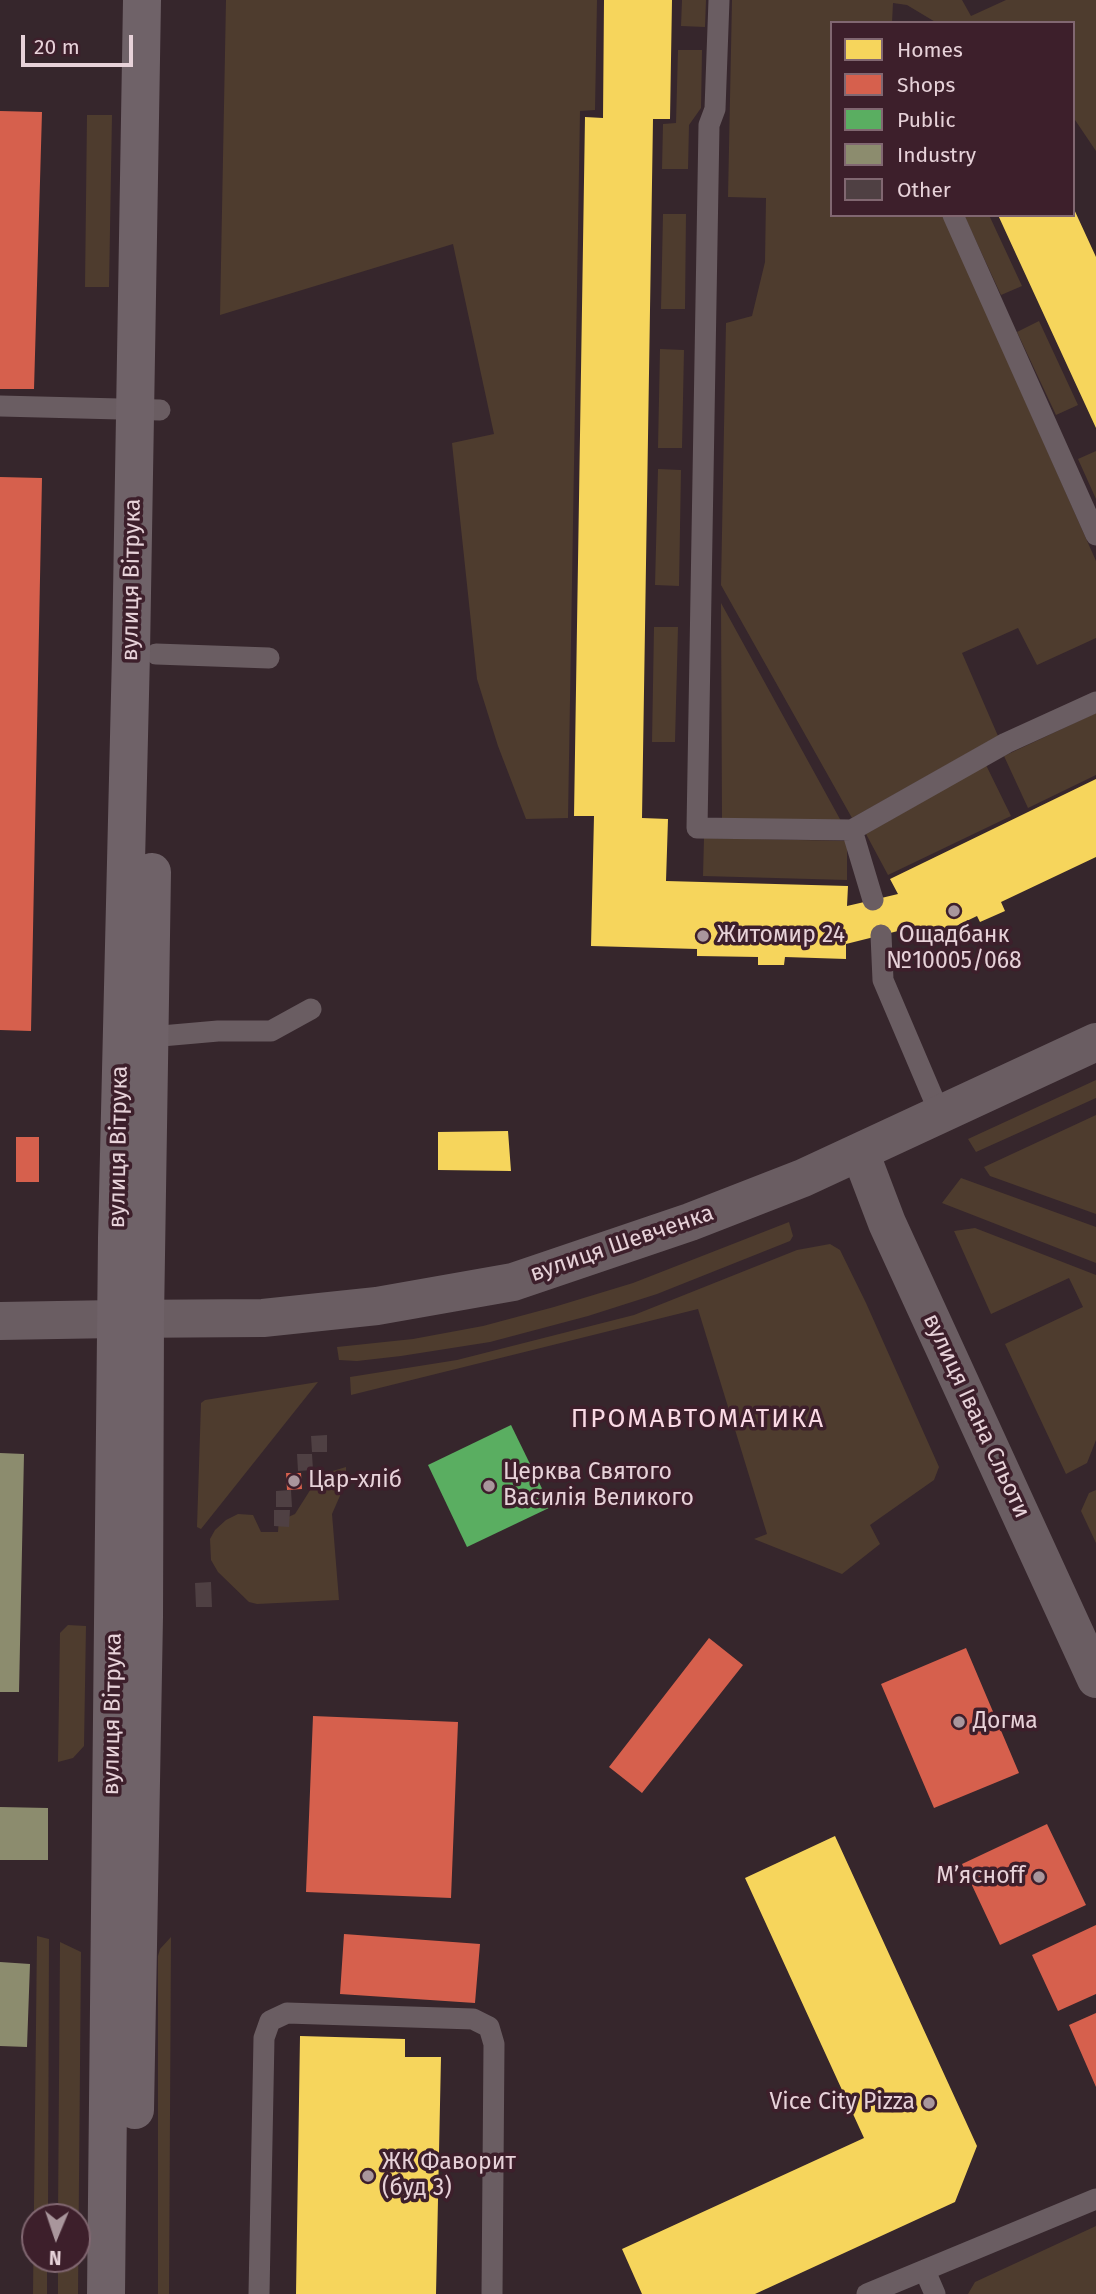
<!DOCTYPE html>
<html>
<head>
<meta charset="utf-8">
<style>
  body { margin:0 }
  #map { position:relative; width:1096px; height:2294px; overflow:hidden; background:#36262c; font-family:"Fira Sans",sans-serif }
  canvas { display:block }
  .legend { position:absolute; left:830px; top:21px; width:245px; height:196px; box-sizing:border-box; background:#3d1f2b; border:2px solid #816771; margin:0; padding:9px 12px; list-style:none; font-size:21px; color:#e7d2d9 }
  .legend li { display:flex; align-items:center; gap:14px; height:35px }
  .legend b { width:35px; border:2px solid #816771 }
  .north { position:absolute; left:21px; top:2203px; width:70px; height:70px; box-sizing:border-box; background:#3d1f2b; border:2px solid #816771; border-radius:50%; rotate:182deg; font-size:19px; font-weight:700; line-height:28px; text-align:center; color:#e7d2d9 }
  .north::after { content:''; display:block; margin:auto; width:24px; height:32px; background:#a9969c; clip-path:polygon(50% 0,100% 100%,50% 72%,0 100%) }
  .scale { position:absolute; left:21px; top:35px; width:112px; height:32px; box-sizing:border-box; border:4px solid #e7d2d9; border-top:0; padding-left:9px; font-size:21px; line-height:24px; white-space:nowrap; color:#e7d2d9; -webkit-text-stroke:5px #3d1f2b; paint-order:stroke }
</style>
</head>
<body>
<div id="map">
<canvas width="1096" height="2294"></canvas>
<ul class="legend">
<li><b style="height:19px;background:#f6d55c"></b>Homes</li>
<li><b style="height:19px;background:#d6604d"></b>Shops</li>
<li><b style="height:19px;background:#5aae61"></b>Public</li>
<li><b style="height:19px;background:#8c8c6e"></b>Industry</li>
<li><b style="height:19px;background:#4f4043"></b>Other</li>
</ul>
<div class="north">N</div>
<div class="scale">20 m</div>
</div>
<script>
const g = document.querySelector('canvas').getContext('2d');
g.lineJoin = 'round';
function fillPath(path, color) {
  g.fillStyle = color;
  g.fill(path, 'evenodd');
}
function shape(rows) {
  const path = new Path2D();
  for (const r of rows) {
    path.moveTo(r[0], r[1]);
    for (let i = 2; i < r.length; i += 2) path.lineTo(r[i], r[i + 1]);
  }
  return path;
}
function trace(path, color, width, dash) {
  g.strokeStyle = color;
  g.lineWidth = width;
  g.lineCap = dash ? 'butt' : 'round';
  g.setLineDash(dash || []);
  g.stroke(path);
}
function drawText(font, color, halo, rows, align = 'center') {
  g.font = font + ' "Fira Sans",sans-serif';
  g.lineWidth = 7;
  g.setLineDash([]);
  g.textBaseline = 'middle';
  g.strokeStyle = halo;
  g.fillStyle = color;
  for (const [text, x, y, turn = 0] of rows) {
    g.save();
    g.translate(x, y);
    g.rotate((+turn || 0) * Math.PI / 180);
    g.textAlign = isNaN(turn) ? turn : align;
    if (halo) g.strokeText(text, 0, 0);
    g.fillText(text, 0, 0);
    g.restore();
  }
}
const green = shape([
  [226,0,597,0,595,110,580,111,568,818,526,819,498,746,477,679,452,443,494,434,453,244,220,315],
  [682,0,706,0,705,27,681,26],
  [732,0,962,0,971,16,1006,0,1096,0,1096,151,1073,117,1073,23,937,23,907,5,893,3,892,23,832,23,832,215,943,215,1096,561,1096,638,1037,665,1018,628,962,653,998,736,852,818,721,585,726,323,752,316,765,262,766,198,728,197],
  [678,50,702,50,701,108,689,125,688,169,662,169,663,124,676,123],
  [87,115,112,115,109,287,85,287],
  [663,214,686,214,685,309,661,309],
  [964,215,989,215,1022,286,1001,295],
  [1039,321,1078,405,1056,415,1017,332],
  [660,349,684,350,682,448,658,448],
  [1096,451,1096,499,1078,459],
  [658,469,681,470,679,586,655,585],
  [721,603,841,821,722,819],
  [654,627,678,627,675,742,652,742],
  [1096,713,1096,775,1028,808,1004,756],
  [986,765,1011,816,888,875,866,834],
  [704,838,847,841,847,880,703,876],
  [1096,1080,1096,1098,976,1152,968,1139],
  [1096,1115,1096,1214,990,1176,984,1167],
  [961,1178,1096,1227,1096,1263,942,1203],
  [789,1222,793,1236,790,1241,657,1294,588,1316,490,1342,401,1356,357,1361,339,1360,337,1347,413,1339,483,1326,554,1307,633,1283],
  [975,1228,1096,1275,1096,1440,1087,1463,1066,1474,1005,1344,1083,1307,1069,1278,991,1314,954,1231],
  [830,1244,840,1250,866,1303,939,1467,934,1480,870,1525,880,1544,842,1574,754,1539,767,1534,698,1309,351,1395,350,1377,457,1360,634,1315,797,1250],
  [318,1382,201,1529,197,1527,201,1403,205,1400],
  [346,1467,346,1482,332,1514,339,1600,257,1604,249,1602,218,1572,211,1560,210,1539,215,1530,226,1520,238,1514,253,1515,261,1532,278,1532,279,1518,286,1518,295,1514,314,1484,326,1473],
  [1096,1490,1096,1543,1081,1511,1089,1493],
  [68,1625,86,1626,84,1746,73,1758,58,1762,60,1633],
  [37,1936,49,1939,48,2217,35,2217,35,2259,47,2259,47,2294,33,2294],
  [171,1937,169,2294,158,2294,158,1956,160,1949],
  [60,1942,81,1952,78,2294,58,2294,58,2259,77,2259,77,2217,58,2217],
  [1096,2226,1096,2294,968,2294,975,2282]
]);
const homes = shape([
  [604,0,672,0,670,119,653,119,642,818,668,819,666,881,848,886,847,906,873,900,898,894,890,879,1096,779,1096,857,1001,902,1005,911,980,922,977,916,921,943,914,927,846,944,846,959,785,957,784,965,758,965,758,957,697,956,697,949,591,946,594,816,574,816,585,117,603,118],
  [1073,207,1096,257,1096,428,998,215,1073,215],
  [508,1131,511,1171,438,1170,438,1132],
  [835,1836,977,2146,955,2202,755,2294,642,2294,622,2249,864,2138,745,1878],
  [300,2036,405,2039,405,2057,441,2057,436,2294,296,2294]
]);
const shops = shape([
  [0,111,42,112,34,389,0,389],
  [0,477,42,478,31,1031,0,1030],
  [16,1137,39,1137,39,1182,16,1182],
  [286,1473,301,1473,302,1489,287,1490],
  [709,1638,743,1665,642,1793,609,1767],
  [966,1648,1019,1773,934,1808,881,1684],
  [313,1716,458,1722,451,1898,306,1892],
  [1047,1824,1086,1905,1000,1945,962,1864],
  [1096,1925,1096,1994,1058,2011,1032,1955],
  [344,1934,480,1944,475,2003,340,1994],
  [1096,2013,1096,2087,1069,2025]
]);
const public = shape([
  [511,1425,551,1507,467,1547,428,1465]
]);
const industry = shape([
  [0,1453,24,1454,19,1692,0,1692],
  [0,1807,48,1808,48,1860,0,1860],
  [0,1962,30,1964,27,2047,0,2046]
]);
const building = shape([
  [327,1435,327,1452,312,1452,311,1436],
  [297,1454,312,1454,313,1470,298,1471],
  [291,1490,292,1507,276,1507,276,1491],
  [274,1510,290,1510,289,1527,274,1526],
  [211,1582,212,1607,196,1607,195,1583]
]);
const service = shape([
  [719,0,715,109,709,125,697,828,852,830,1006,743,1096,702],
  [953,215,1096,535],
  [0,406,160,410],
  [156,654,269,658],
  [852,830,873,900],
  [881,935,883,980,940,1114],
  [150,1037,218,1031,271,1031,311,1009],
  [925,2271,935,2294],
  [259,2294,264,2038,270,2021,287,2013,473,2019,489,2027,494,2044,492,2294],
  [867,2294,1096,2199]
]);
const minor = shape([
  [0,1321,116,1319]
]);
const tertiary = shape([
  [860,1152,887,1223,1096,1679],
  [116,1319,263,1318,377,1306,513,1282,690,1222,803,1178,1096,1042]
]);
const secondary = shape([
  [135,2110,144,1617,145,1319,152,872],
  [106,2294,117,1238,131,653,142,0]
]);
const markers = [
  [954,911,7,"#a9969c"],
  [703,936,7,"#a9969c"],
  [294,1481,7,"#a9969c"],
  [489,1486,7,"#a9969c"],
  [959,1722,7,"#a9969c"],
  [1039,1877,7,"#a9969c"],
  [929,2103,7,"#a9969c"],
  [368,2176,7,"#a9969c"]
];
const streetNames = [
  ["вулиця Вітрука",132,580,-89],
  ["вулиця Вітрука",119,1147,-89],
  ["вулиця Шевченка",622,1244,-19],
  ["вулиця Івана Сльоти",976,1416,65],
  ["вулиця Вітрука",113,1714,-89]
];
const poiNames = [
  ["Житомир 24",717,936],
  ["Ощадбанк",954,936,"center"],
  ["№10005/068",954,962,"center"],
  ["Церква Святого",503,1473],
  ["Василія Великого",503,1499],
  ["Цар-хліб",308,1481],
  ["Догма",973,1722],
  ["М’ясноff",1025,1877,"right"],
  ["Vice City Pizza",915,2103,"right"],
  ["ЖК Фаворит",382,2163],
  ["(буд 3)",382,2189]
];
const quarterNames = [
  ["ПРОМАВТОМАТИКА",698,1420]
];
fillPath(green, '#4e3c2e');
fillPath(homes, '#f6d55c');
fillPath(shops, '#d6604d');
fillPath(public, '#5aae61');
fillPath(industry, '#8c8c6e');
fillPath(building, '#4f4043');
trace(service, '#6a5d62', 21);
trace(minor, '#6a5d62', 38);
trace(tertiary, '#6a5d62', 38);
trace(secondary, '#6f6268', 38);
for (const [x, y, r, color] of markers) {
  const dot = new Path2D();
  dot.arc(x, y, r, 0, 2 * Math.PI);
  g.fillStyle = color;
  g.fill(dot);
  trace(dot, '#3d1f2b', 2.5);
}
drawText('23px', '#e7d2d9', '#3d1f2b', streetNames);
drawText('23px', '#e7d2d9', '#3d1f2b', poiNames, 'left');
g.letterSpacing = '2px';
drawText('26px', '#fad9e4', '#3d1f2b', quarterNames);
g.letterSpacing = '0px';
</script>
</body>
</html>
